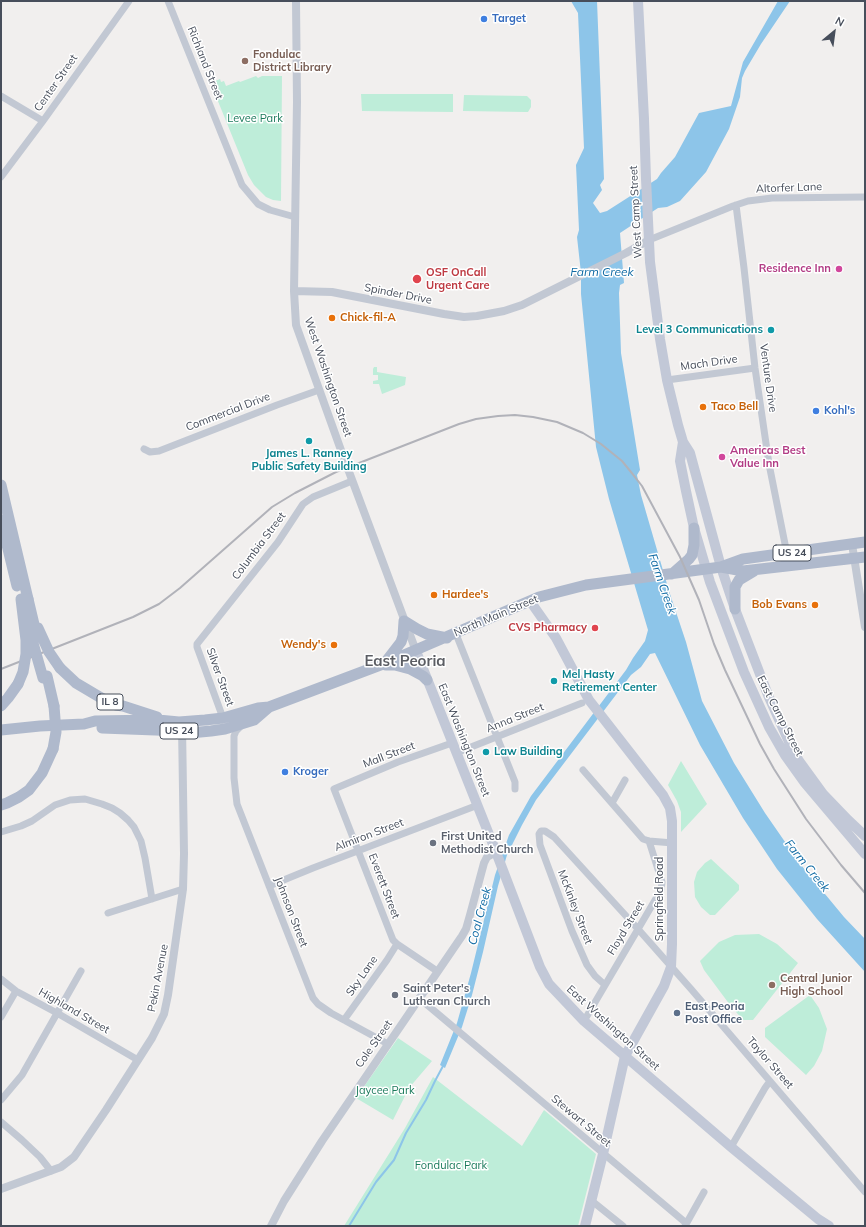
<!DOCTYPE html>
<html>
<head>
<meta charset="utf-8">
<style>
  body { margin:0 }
  #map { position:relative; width:866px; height:1227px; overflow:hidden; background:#f1efee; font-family:Mulish,sans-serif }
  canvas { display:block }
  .frame { position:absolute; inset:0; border:2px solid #474e5b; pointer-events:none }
  .north { position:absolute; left:814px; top:12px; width:40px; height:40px; -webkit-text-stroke:3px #fff; paint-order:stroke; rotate:29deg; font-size:11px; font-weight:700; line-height:16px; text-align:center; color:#474e5b }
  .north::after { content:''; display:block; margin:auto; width:14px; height:18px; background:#474e5b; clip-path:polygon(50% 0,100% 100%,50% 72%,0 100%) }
</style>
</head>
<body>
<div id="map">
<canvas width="866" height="1227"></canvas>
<div class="frame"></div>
<div class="north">N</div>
</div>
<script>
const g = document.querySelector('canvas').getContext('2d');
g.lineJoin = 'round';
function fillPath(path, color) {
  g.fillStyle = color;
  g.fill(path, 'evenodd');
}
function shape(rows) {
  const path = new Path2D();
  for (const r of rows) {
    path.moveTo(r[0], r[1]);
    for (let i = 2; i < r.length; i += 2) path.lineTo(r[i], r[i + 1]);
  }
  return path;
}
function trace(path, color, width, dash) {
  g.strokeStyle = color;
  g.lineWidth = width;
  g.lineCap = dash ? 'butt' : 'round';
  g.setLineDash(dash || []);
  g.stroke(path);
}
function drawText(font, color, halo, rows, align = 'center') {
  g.font = font + ' Mulish,sans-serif';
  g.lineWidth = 3;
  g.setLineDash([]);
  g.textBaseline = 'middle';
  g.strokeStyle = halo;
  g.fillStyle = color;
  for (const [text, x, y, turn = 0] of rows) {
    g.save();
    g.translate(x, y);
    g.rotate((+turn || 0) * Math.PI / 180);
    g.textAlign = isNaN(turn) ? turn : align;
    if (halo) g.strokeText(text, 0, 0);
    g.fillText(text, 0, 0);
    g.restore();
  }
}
const green = shape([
  [256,76,258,78,262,76,282,76,281,201,273,200,266,197,254,185,248,175,211,84,213,82,220,79,221,82,224,81,226,86,239,81,240,82],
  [361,94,453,94,453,112,362,111],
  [464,95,527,96,531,100,531,107,528,112,525,112,463,111],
  [374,367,377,367,377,372,406,377,405,385,382,394,379,384,373,384,373,381,378,380,378,375,373,375,373,369],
  [681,761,707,804,681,832,681,812,677,801,668,785],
  [711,859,739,885,739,890,715,915,710,915,701,907,695,897,694,882,697,872,705,863],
  [759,934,777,944,798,963,753,1020,743,1020,730,1005,704,970,700,961,719,942,735,935],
  [810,995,819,1008,827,1029,822,1051,814,1066,806,1075,765,1037,765,1028],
  [398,1038,432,1061,409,1088,393,1120,356,1098],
  [433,1077,522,1146,544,1110,596,1154,578,1226,344,1226,405,1128]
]);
const water = shape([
  [571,1,597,1,604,179,600,185,602,190,593,203,600,213,607,211,657,179,661,173,675,157,699,113,731,106,743,62,778,1,790,1,761,44,745,71,742,78,740,97,729,129,706,172,680,201,667,207,658,208,620,233,624,283,620,285,619,293,621,353,640,470,637,475,641,495,669,591,686,642,702,701,734,763,765,813,801,865,844,917,865,939,865,972,817,919,777,869,743,818,700,745,655,653,650,654,641,667,631,675,536,800,522,825,507,855,498,886,483,952,472,995,462,1027,445,1068,440,1065,457,1023,471,973,495,875,509,835,531,796,626,670,633,658,645,641,648,630,609,499,596,447,581,294,581,273,577,237,579,230,576,165,584,148,578,13]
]);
const stream = shape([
  [349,1226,376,1182,394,1160,406,1133,426,1100,435,1081,443,1066]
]);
const minor = shape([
  [168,1,242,185,258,204,270,210,295,217],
  [1,96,43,121],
  [1,177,43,121,129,1],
  [736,205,744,268,755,368,769,464,787,554],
  [649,240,733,206,748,201,772,198,865,197],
  [667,380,755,368],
  [144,449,150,452,159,451,277,405,319,390],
  [456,634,515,782,515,789],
  [223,718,197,647,197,644,278,542,303,504,313,497,352,481],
  [241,726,236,731,234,736,234,778,237,804,313,998,318,1004,331,1013,388,1044],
  [456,753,582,703],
  [583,770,643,839,649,841,673,843],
  [612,803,625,780],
  [1,832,21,826,32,821,55,805,70,800,85,799,102,804,112,808,120,813,128,820,134,827,141,841,145,858,152,899],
  [269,886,313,868,478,805],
  [108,913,183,889],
  [437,971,397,944,393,940,334,789,398,762,452,743],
  [1,979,16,991,57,1013,138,1060],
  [605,985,595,976,587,965,572,931,540,845,539,834,541,831,545,831,554,837,638,929,691,989,865,1192],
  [419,998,686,1223],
  [1,1017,16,991],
  [344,1020,387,960,397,944],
  [584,1021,661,890,662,882,649,841],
  [1,1100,22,1075,81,971],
  [1,1122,22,1140,40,1157,51,1171],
  [731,1147,765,1088,770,1081],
  [592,1201,623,1226],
  [685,1226,704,1192]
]);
const tertiary = shape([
  [296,1,297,102,294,291,296,325,342,453,416,651],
  [294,291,332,292,444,314,464,317,477,316,504,311,522,305,626,253,649,240],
  [852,544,865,627],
  [1,1189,61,1167,74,1157,106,1110,152,1038,164,1014,168,995,183,889,184,854,182,726],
  [271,1226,284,1201,322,1141,462,936,466,929,470,915,484,863,487,857,496,852]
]);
const secondary = shape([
  [638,1,644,119,646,179,650,262,660,339,667,380,678,425,683,442,690,453,721,567,735,609,768,695,790,744,799,761,823,794,848,820,865,836],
  [683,442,680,461,686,491,694,528,710,582,744,672,769,727,785,755,805,783,865,854],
  [530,601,556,638,589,700,663,795,670,808,672,821,672,944,671,967,664,986,625,1056,603,1154,585,1226],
  [416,651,496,852,540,967,549,984,584,1021,731,1147,818,1219,829,1226]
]);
const primary = shape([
  [1,485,28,599],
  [1,520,17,586],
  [721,567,743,571,865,557],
  [672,574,689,559,692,555,694,545,694,528],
  [735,609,735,587,739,580,754,571],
  [404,621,417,629,427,634,447,638],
  [384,664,401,642,403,636,404,621],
  [386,665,395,665,410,669,423,676,427,680],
  [60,668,76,683,103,699,116,705,123,706,157,717],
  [47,676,54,706],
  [1,706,8,698,18,684],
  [102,728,182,731,190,733,211,731,225,729,254,720,269,707],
  [1,730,40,726,84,724,95,721,158,720,179,722,205,720,223,718,258,708,269,707,383,664,539,597,586,585,721,567,743,559,865,542],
  [1,805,7,803,19,797,29,790,42,773,53,749]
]);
const rail = shape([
  [1,669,133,617,159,604,180,588,272,507,295,493,336,472,459,424,476,419,498,416,515,415,533,417,557,422,583,433,601,444,622,461,631,472,642,486,680,557,699,600,714,644,725,670,760,744,774,769,806,819,841,865,865,893]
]);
const primaryBridge = shape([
  [28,599,37,637],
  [38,628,49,652,60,668],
  [29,629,43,678],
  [18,684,23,672,26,654,26,640,21,599],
  [53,749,56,732,54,706]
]);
const markers = [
  [484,19,4,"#3f7fe0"],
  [245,61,4,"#8d6e63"],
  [839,269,4,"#d1479c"],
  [417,279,5,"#e0444e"],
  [332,318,4,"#e8710a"],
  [771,330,4,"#0f9aa8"],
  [703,407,4,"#e8710a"],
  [816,411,4,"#3f7fe0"],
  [309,441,4,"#0f9aa8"],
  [722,457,4,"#d1479c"],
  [434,595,4,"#e8710a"],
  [815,605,4,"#e8710a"],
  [595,628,4,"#e0444e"],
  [334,645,4,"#e8710a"],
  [554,681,4,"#0f9aa8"],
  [486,752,4,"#0f9aa8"],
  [285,772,4,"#3f7fe0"],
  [433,843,4,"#6b7280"],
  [772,985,4,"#8d6e63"],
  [395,995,4,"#6b7280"],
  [677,1013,4,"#5c6f8a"]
];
const shields = [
  [792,553,38],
  [110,702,26],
  [179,731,38]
];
const shieldNames = [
  ["US 24",792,553],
  ["IL 8",110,702],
  ["US 24",179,731]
];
const shopNames = [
  ["Target",492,19],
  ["Kohl's",824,411],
  ["Kroger",293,772]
];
const educationNames = [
  ["Fondulac",253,55],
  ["District Library",253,68],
  ["Central Junior",780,979],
  ["High School",780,992]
];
const streetNames = [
  ["Richland Street",205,63,68],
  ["Center Street",56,83,-55],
  ["Altorfer Lane",789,188,-2],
  ["West Camp Street",636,212,-93],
  ["Spinder Drive",398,294,11],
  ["Mach Drive",709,363,-8],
  ["West Washington Street",328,377,71],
  ["Venture Drive",768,378,82],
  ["Commercial Drive",228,412,-21],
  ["Columbia Street",259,546,-53],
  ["North Main Street",496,616,-23],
  ["Silver Street",220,677,70],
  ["East Camp Street",780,716,63],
  ["Anna Street",515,718,-22],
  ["East Washington Street",464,740,68],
  ["Mall Street",389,755,-21],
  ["Almiron Street",369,835,-21],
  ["Everett Street",384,886,69],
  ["Springfield Road",660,899,-90],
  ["McKinley Street",575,907,69],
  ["Johnson Street",291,912,69],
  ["Floyd Street",626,928,-59],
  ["Sky Lane",362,976,-55],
  ["Pekin Avenue",158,978,-79],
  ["Highland Street",74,1011,30],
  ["East Washington Street",613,1028,42],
  ["Cole Street",374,1044,-55],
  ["Taylor Street",770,1063,49],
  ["Stewart Street",581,1121,40]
];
const parkNames = [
  ["Levee Park",255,119],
  ["Jaycee Park",385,1091],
  ["Fondulac Park",451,1166]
];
const hotelNames = [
  ["Residence Inn",831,269],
  ["Americas Best",730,451,"left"],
  ["Value Inn",730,464,"left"]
];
const healthNames = [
  ["OSF OnCall",426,273],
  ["Urgent Care",426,286],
  ["CVS Pharmacy",587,628,"right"]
];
const foodNames = [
  ["Chick-fil-A",340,318],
  ["Taco Bell",711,407],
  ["Hardee's",442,595],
  ["Bob Evans",807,605,"right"],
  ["Wendy's",326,645,"right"]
];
const cultureNames = [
  ["Level 3 Communications",763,330,"right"],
  ["James L. Ranney",309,454,"center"],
  ["Public Safety Building",309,467,"center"],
  ["Mel Hasty",562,675],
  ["Retirement Center",562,688],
  ["Law Building",494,752]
];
const worshipNames = [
  ["First United",441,837],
  ["Methodist Church",441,850],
  ["Saint Peter's",403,989],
  ["Lutheran Church",403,1002]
];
const serviceNames = [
  ["East Peoria",685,1007],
  ["Post Office",685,1020]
];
const waterNames = [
  ["Farm Creek",602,272],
  ["Farm Creek",662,584,71],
  ["Farm Creek",807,866,51],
  ["Coal Creek",480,916,-75]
];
const districtNames = [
  ["East Peoria",405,661]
];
fillPath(green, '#beedd9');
fillPath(water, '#8dc5e9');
trace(stream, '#8dc5e9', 2);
trace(minor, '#c2c8d3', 7);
trace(tertiary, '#c2c8d3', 8);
trace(secondary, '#c2c8d7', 10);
trace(primary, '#afb9cc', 11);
trace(rail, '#b1b2b9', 2);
trace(primaryBridge, '#afb9cc', 11);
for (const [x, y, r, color] of markers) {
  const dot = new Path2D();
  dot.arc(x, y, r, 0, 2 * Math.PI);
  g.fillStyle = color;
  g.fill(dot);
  trace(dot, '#fff', 1.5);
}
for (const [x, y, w] of shields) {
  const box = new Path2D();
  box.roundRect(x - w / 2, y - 8, w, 16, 3);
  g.fillStyle = '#fff';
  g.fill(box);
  trace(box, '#474e5b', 1);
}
drawText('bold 10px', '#474e5b', null, shieldNames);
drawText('bold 11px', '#366cbe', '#fff', shopNames, 'left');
drawText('bold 11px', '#785e54', '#fff', educationNames, 'left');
drawText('11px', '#474e5b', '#fff', streetNames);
drawText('11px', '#1a7a5b', '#fff', parkNames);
drawText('bold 11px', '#b23c85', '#fff', hotelNames, 'right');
drawText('bold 11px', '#be3a42', '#fff', healthNames, 'left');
drawText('bold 11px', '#c56008', '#fff', foodNames, 'left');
drawText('bold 11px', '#0d838f', '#fff', cultureNames, 'left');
drawText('bold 11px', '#5b616d', '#fff', worshipNames, 'left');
drawText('bold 11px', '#4e5e75', '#fff', serviceNames, 'left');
drawText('italic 12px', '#116ba4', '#fff', waterNames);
drawText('bold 15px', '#5b5d63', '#fff', districtNames);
</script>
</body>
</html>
